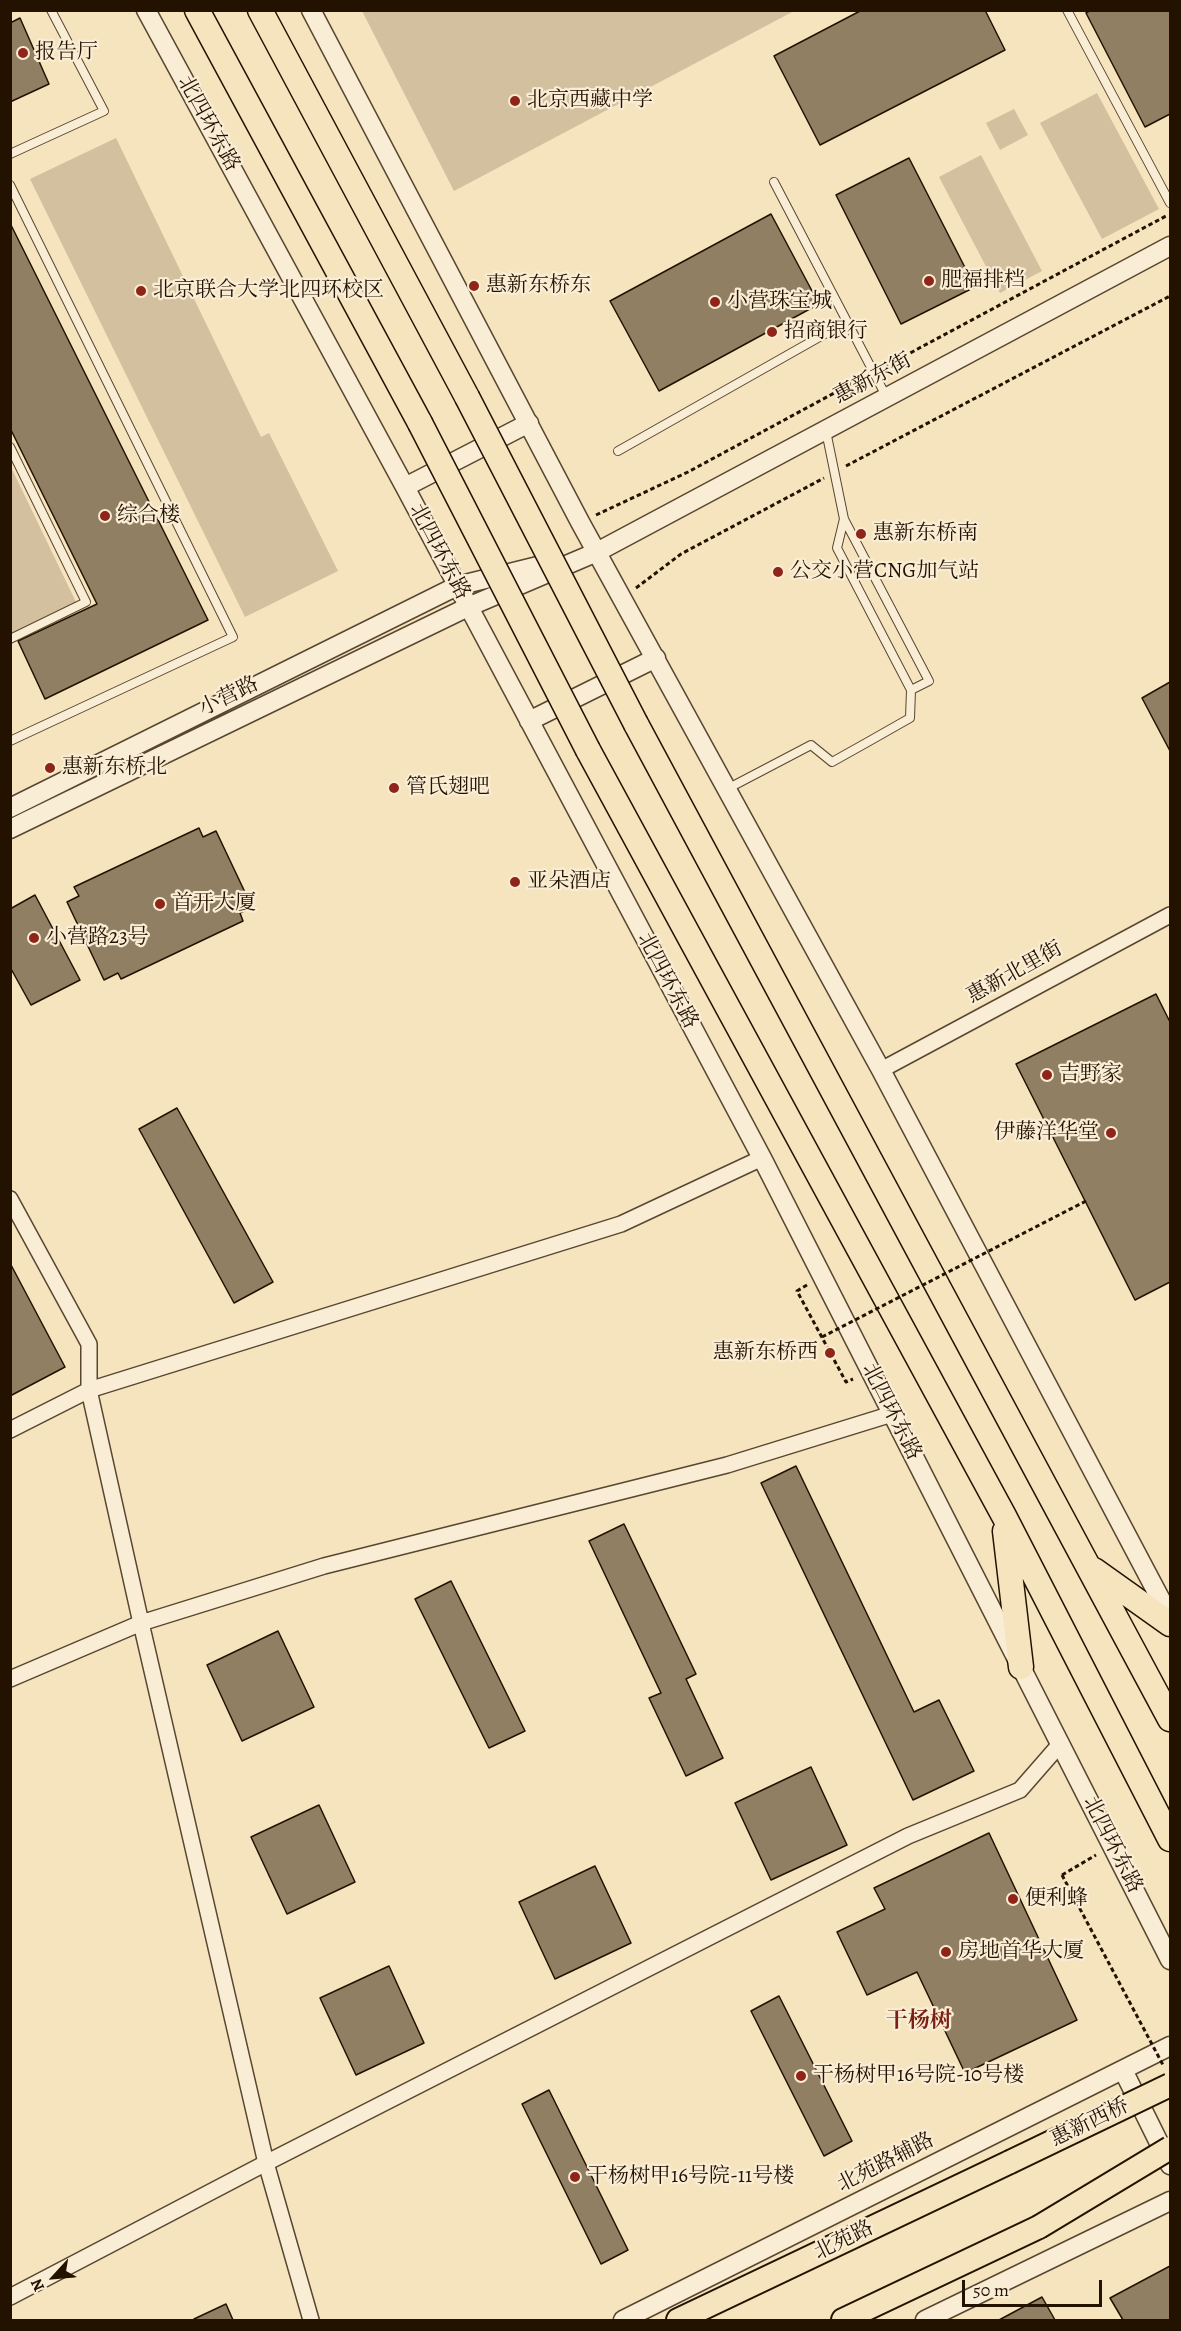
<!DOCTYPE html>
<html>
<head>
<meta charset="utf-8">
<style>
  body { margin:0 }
  #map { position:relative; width:1181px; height:2331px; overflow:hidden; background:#f6e4be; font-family:Alegreya,serif }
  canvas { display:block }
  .frame { position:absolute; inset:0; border:12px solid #241200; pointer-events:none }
  .north { position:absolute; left:24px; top:2247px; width:60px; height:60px; -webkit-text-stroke:4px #f9edd5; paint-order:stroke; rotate:244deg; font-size:16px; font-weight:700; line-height:24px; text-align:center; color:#241200 }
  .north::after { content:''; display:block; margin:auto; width:21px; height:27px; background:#241200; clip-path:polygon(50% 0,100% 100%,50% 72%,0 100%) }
  .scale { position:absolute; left:962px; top:2280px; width:140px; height:27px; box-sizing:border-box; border:3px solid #241200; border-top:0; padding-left:8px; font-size:18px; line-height:21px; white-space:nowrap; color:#241200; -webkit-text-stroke:4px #f9edd5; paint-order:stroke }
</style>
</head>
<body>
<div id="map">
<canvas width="1181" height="2331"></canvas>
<div class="frame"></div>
<div class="north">N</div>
<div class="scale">50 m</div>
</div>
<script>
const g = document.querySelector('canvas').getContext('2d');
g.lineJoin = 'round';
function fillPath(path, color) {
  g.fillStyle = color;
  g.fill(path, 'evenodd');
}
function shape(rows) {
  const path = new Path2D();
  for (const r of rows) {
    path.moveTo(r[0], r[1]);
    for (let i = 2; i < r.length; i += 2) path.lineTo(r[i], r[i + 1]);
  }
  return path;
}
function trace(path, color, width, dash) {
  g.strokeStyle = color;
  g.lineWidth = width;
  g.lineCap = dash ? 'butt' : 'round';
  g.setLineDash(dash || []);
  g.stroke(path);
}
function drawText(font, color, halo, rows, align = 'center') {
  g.font = font + ' Alegreya,"Noto Serif SC",serif';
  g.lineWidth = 4.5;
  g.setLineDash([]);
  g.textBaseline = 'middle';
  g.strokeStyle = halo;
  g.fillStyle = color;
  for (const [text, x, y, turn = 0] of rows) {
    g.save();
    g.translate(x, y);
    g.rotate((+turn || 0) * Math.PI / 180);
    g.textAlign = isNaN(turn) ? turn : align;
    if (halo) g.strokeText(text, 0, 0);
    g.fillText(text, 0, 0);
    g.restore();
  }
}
const green = shape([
  [362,11,794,11,454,191],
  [1097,93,1159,209,1102,239,1040,123],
  [1014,109,1028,135,1000,150,986,123],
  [116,138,261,437,269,433,338,571,245,617,30,179],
  [981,155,1042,271,1000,293,939,177],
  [10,465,76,602,11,634,10,634]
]);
const building = shape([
  [862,10,985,10,1005,50,820,145,774,56,862,10],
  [1091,10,1170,10,1170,114,1145,127,1086,13,1091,10],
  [20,18,49,84,10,102,10,23,20,18],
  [909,158,975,287,901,324,836,195,909,158],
  [771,214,819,304,659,391,610,301,771,214],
  [10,223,208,620,45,699,18,641,97,604,10,428,10,223],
  [1170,682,1170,751,1142,698,1170,682],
  [199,828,203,837,216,831,252,907,240,913,243,921,121,979,118,973,104,980,67,902,79,896,74,887,199,828],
  [35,895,80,980,31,1005,10,967,10,909,35,895],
  [1156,994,1170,1022,1170,1282,1135,1300,1016,1064,1156,994],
  [177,1108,273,1282,234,1303,139,1129,177,1108],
  [10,1263,65,1367,10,1396,11,1349,10,1263],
  [796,1466,914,1712,939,1700,974,1771,913,1800,761,1483,796,1466],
  [624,1524,696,1674,686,1679,723,1758,686,1776,649,1698,661,1693,589,1541,624,1524],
  [451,1581,525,1731,489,1748,415,1599,451,1581],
  [278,1631,314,1707,242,1741,207,1665,278,1631],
  [811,1767,847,1845,771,1880,735,1803,811,1767],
  [319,1805,355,1882,287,1914,251,1837,319,1805],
  [989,1833,1077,2020,965,2073,917,1972,867,1995,837,1932,885,1909,874,1888,989,1833],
  [595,1866,631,1943,555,1979,519,1902,595,1866],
  [389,1966,424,2043,356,2075,320,1998,389,1966],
  [779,1996,852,2141,824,2156,751,2011,779,1996],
  [549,2090,628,2250,601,2264,522,2104,549,2090],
  [1170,2266,1170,2320,1123,2320,1110,2298,1170,2266],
  [1042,2297,1055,2320,999,2320,1042,2297],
  [226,2304,233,2320,195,2320,194,2319,226,2304]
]);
const path = shape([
  [884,367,1166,216],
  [846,466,1170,296],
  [596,515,688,472,862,378],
  [636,588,681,554,824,478],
  [807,1285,797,1291,846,1382,853,1379],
  [1062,1875,1096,1855]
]);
const service = shape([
  [1067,10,1170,203],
  [10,154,104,111,51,10],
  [774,182,886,396],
  [10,185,233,637,10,741],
  [10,447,86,602,10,639],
  [618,451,846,322],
  [844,519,837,548,911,690],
  [727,789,811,745,832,762,866,743,910,718,911,690,929,681,844,519,826,431]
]);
const minor = shape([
  [881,1070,1170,915],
  [10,1199,89,1344,89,1390,141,1623,266,2163,311,2320],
  [10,1430,89,1390,621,1224,762,1158],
  [10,1679,141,1623,324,1566,727,1465,892,1414],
  [10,2297,266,2163,908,1836,1020,1790,1061,1743]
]);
const tertiary = shape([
  [146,10,405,487,762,1158,1170,1960],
  [311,10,580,522,881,1070,1170,1617],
  [405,487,529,423],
  [529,721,656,658],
  [10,808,457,586,546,564],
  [10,829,468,607,597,552,1170,246],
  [1123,2070,1170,2165],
  [623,2320,1170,2046],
  [925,2320,1170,2201]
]);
const primary = shape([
  [678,2320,1010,2162],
  [843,2320,1039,2227]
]);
const trunk = shape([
  [197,10,420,423],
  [260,10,467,397],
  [636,724,1170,1719],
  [588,750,1004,1516,1170,1839],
  [1005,1531,1021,1667],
  [1094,1570,1170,1624]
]);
const pathBridge = shape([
  [822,1337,1086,1201],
  [1062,1875,1163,2065]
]);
const primaryBridge = shape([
  [1010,2162,1170,2085],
  [1039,2227,1170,2148]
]);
const trunkBridge = shape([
  [467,397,636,724],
  [420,423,588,750]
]);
const markers = [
  [23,53,6,"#8f2418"],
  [515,101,6,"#8f2418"],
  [929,281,6,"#8f2418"],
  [474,286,6,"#8f2418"],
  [141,291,6,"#8f2418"],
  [715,302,6,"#8f2418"],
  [772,332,6,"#8f2418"],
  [105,516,6,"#8f2418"],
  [861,534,6,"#8f2418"],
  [778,572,6,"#8f2418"],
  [50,768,6,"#8f2418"],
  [394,788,6,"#8f2418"],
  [515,882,6,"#8f2418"],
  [160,904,6,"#8f2418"],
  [34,938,6,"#8f2418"],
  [1047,1075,6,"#8f2418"],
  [1111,1133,6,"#8f2418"],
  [830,1353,6,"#8f2418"],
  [1013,1899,6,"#8f2418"],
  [946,1952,6,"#8f2418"],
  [801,2076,6,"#8f2418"],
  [575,2177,6,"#8f2418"]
];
const poiNames = [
  ["报告厅",35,53],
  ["北京西藏中学",527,101],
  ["肥福排档",941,281],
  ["惠新东桥东",486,286],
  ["北京联合大学北四环校区",153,291],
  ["小营珠宝城",727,302],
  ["招商银行",784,332],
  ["综合楼",117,516],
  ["惠新东桥南",873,534],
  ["公交小营CNG加气站",790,572],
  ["惠新东桥北",62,768],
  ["管氏翅吧",406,788],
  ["亚朵酒店",527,882],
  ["首开大厦",172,904],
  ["小营路23号",46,938],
  ["吉野家",1059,1075],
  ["伊藤洋华堂",1099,1133,"right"],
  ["惠新东桥西",818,1353,"right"],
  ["便利蜂",1025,1899],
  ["房地首华大厦",958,1952],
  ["干杨树甲16号院-10号楼",813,2076],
  ["干杨树甲16号院-11号楼",587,2177]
];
const streetNames = [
  ["北四环东路",208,124,61],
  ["惠新东街",873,379,-28],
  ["北四环东路",439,552,62],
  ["小营路",229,697,-26],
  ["惠新北里街",1015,973,-29],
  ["北四环东路",667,981,62],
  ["北四环东路",891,1412,63],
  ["北四环东路",1112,1845,63],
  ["惠新西桥",1090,2123,-26],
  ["北苑路辅路",886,2163,-27],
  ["北苑路",844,2241,-26]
];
const neighbourhoodNames = [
  ["干杨树",919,2022]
];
fillPath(green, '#d2c09e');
fillPath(building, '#917f63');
trace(building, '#241200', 1.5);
trace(service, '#584630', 10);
trace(minor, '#584630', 18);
trace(tertiary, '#584630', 21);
trace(primary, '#241200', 26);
trace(trunk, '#241200', 27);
trace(path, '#241200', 3, [4.5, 3]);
trace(service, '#f9edd5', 8);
trace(minor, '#f9edd5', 15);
trace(tertiary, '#f9edd5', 18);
trace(primary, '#f6e4be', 22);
trace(trunk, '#f6e4be', 24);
trace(primaryBridge, '#241200', 26, []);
trace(trunkBridge, '#241200', 27, []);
trace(pathBridge, '#241200', 3, [4.5, 3]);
trace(primaryBridge, '#f6e4be', 22);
trace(trunkBridge, '#f6e4be', 24);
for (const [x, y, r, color] of markers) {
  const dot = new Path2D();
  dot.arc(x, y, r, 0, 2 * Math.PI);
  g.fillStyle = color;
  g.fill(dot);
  trace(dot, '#f9edd5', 2);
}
drawText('21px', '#241200', '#f9edd5', poiNames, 'left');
drawText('21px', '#241200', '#f9edd5', streetNames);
drawText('bold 22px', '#7a1f14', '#f9edd5', neighbourhoodNames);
</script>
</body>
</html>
